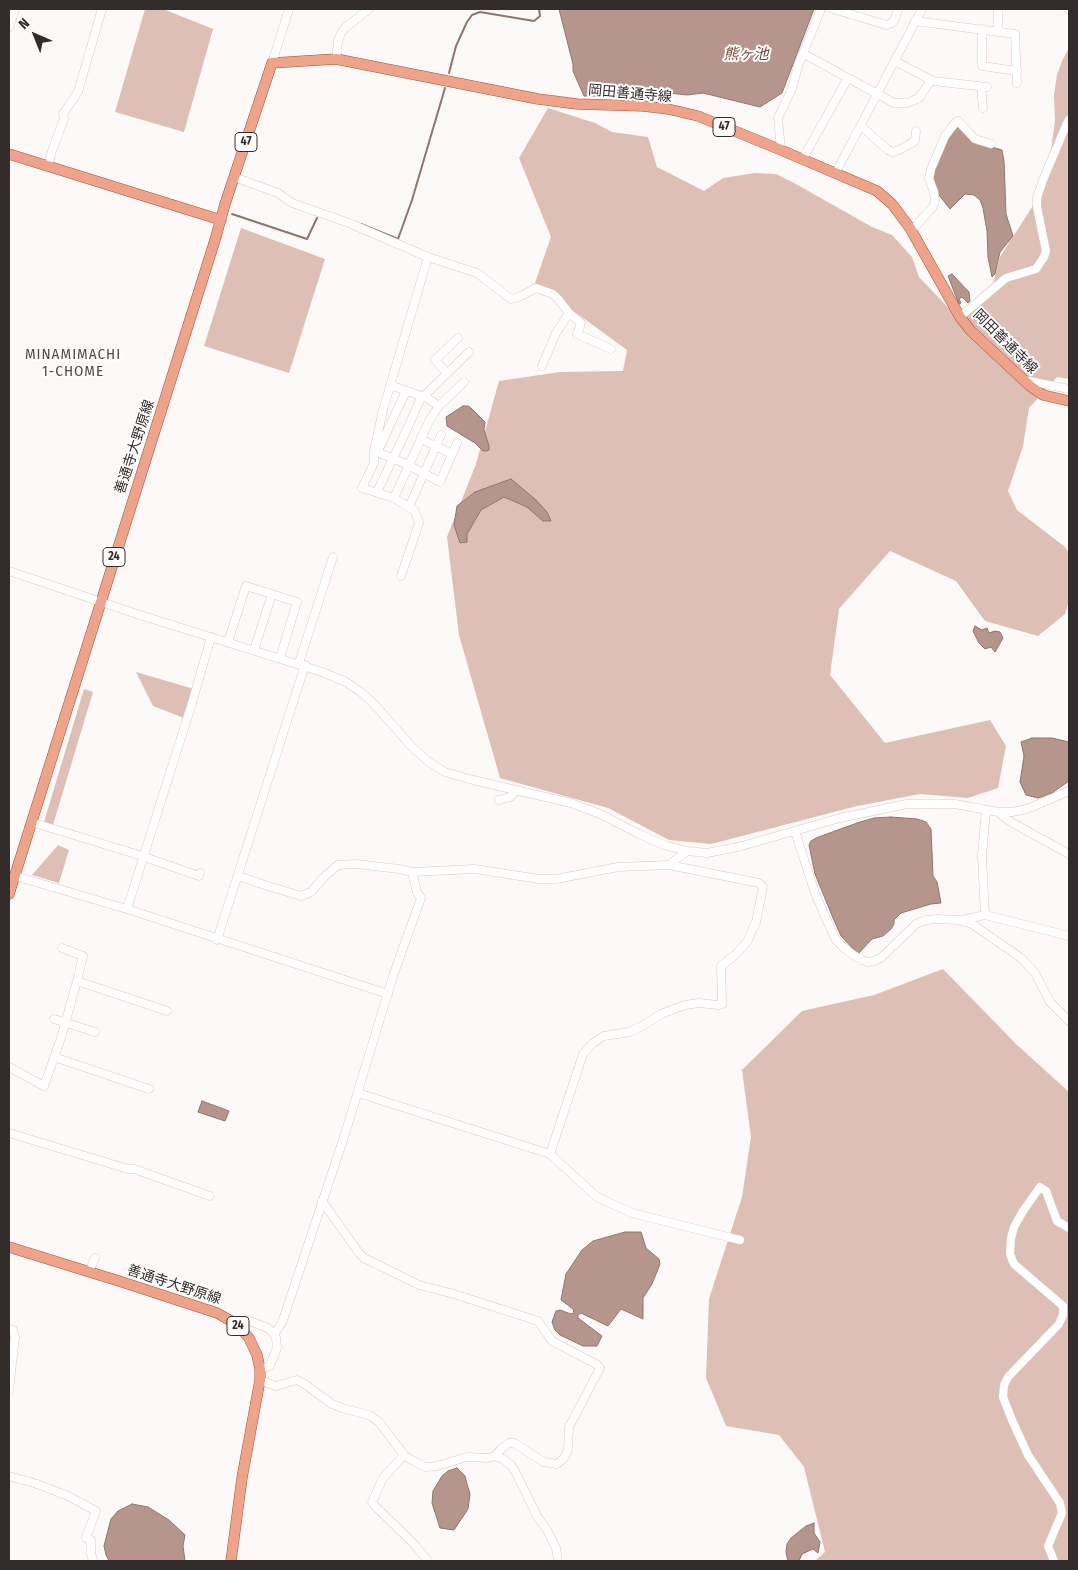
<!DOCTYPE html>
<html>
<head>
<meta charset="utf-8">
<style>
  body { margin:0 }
  #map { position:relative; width:1078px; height:1570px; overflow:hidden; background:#fdf9f8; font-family:"Fira Sans Condensed",sans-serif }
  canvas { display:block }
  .frame { position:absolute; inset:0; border:10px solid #322c2a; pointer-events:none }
  .north { position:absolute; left:10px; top:10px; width:50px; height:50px; -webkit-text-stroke:4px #fff; paint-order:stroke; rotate:316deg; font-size:14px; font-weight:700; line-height:20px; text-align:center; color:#322c2a }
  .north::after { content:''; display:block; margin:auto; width:18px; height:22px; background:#322c2a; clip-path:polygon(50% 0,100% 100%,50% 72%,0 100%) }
</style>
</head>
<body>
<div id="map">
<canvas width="1078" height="1570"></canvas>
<div class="frame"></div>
<div class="north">N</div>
</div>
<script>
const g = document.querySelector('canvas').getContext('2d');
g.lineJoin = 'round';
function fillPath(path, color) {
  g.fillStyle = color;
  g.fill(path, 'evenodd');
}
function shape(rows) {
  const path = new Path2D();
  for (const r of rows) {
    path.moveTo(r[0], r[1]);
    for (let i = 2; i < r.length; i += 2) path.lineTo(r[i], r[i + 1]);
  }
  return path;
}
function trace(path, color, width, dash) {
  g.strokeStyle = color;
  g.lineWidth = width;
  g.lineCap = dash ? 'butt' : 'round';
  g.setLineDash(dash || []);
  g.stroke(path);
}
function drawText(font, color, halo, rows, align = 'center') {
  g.font = font + ' "Fira Sans Condensed","Noto Sans JP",sans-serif';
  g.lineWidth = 4;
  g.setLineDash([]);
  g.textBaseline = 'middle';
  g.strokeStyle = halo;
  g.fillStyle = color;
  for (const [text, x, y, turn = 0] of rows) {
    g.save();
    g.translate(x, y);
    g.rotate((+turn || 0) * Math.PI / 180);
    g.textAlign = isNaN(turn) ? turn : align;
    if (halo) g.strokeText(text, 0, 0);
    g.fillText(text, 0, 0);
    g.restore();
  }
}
const green = shape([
  [145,9,163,9,213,29,184,132,115,112],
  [1069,48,1069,379,1057,377,1029,408,1023,446,1008,491,1017,510,1065,547,1069,553,1069,600,1065,614,1038,636,985,621,956,581,890,551,839,609,830,675,885,743,990,720,1006,746,998,788,968,798,920,794,857,806,711,844,669,840,608,808,500,778,459,635,447,537,476,464,499,381,560,372,623,371,627,350,535,283,551,237,519,158,548,108,595,123,612,132,648,137,657,167,704,191,723,178,755,173,776,174,794,183,872,227,892,235,912,257,919,277,959,319,992,288,1000,257,1034,204,1048,172,1055,121,1054,95,1057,75,1062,61],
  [241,228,325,259,289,373,204,346],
  [136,672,194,689,184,718,153,706],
  [84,689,93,692,53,825,44,822],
  [58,845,69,850,59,883,32,875],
  [943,969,1016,1044,1069,1092,1069,1561,815,1561,825,1552,804,1467,779,1435,726,1426,706,1378,709,1299,742,1197,751,1137,742,1070,802,1011,874,995]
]);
const water = shape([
  [559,9,814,9,782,93,760,107,703,93,687,95,659,92,642,96,584,96,573,71,573,64,559,9],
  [957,125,981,144,1002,150,1004,161,1006,214,1013,236,1000,252,995,274,992,277,988,257,987,231,983,208,980,200,974,195,965,194,950,209,935,190,932,177,933,170,949,134,957,125],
  [952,274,969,292,970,301,968,303,962,297,959,299,961,303,959,304,948,276,952,274],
  [463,406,468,406,471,408,485,422,484,430,489,446,489,450,487,451,483,451,475,443,447,426,446,417,463,406],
  [511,479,536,500,547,512,551,521,543,521,527,507,504,497,481,510,467,534,467,542,460,543,454,525,457,506,475,492,511,479],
  [975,626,982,630,987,628,989,633,995,631,1000,632,1003,638,995,652,991,647,985,649,979,643,973,631,975,626],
  [1032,738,1052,738,1069,742,1069,781,1052,793,1038,798,1026,795,1020,782,1024,756,1021,742,1032,738],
  [891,817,917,819,926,822,931,829,933,876,937,882,941,903,931,904,901,913,894,920,894,924,891,929,883,936,872,939,858,954,841,936,833,918,815,874,809,845,811,841,816,838,857,823,874,818,891,817],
  [202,1101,229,1111,225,1121,198,1112,202,1101],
  [625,1232,641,1232,646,1248,659,1259,660,1264,652,1284,643,1298,643,1319,621,1309,608,1326,581,1313,578,1315,578,1318,602,1336,597,1346,583,1346,560,1335,555,1330,552,1322,556,1311,560,1310,571,1314,574,1313,573,1309,561,1300,566,1274,582,1250,593,1241,625,1232],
  [457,1468,465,1476,467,1484,470,1494,468,1509,454,1530,440,1528,432,1503,433,1491,442,1476,448,1471,457,1468],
  [132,1504,148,1507,169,1520,185,1535,183,1546,185,1561,109,1561,106,1555,104,1546,111,1519,118,1511,132,1504],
  [814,1523,814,1533,820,1542,818,1553,813,1549,802,1554,799,1561,788,1561,786,1552,787,1544,791,1538,806,1526,814,1523]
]);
const stream = shape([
  [449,73,456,46,467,22,472,15,480,12,534,21,540,16,539,9],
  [232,214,307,239,317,218],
  [361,224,398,239,412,200,445,88]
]);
const minor = shape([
  [833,9,887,25,892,23,895,19,898,9],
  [998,9,998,31],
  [1068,9,1069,10],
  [915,21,1015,34,1017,83],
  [9,27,15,9],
  [982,29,982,66,1017,71],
  [804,54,894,103,907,103,919,98,931,80],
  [336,59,338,41,341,33,346,27,369,9],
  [895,61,933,81,987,87],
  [272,63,289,9],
  [981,87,983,108],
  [861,126,888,150,893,152,901,149,915,141,916,131],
  [781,150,778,118,792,89,798,66,821,9],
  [802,160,848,78],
  [48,166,52,151,64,119,63,114,78,92,102,9],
  [835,174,922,9],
  [234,177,278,193,292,203,349,223,428,257,477,273,511,299,519,297,536,288,553,294,559,300,569,313,581,323,577,334,611,349],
  [911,231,933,207,935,201,934,192,929,179,931,169,945,136,955,123,958,121,975,139,991,144],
  [960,317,1006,278,1036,269,1044,257,1046,251,1037,207,1037,198,1043,180,1067,123,1069,120],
  [542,366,556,333,569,313],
  [447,373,435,360,458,338],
  [1024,380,1069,389],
  [390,385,427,398,439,406],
  [421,439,452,454],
  [377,452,406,464,440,482,457,443],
  [377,453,406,391],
  [377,492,408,427,420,400,469,352],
  [394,498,430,419,439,406,464,382],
  [409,507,441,435],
  [9,571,140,615,322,672,346,682,361,692,374,704,412,747,429,762,445,772,473,780,571,803,600,814,639,834,664,845,687,851,707,853,738,847,840,818,907,804,955,804,998,812,1012,812,1027,809,1069,791],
  [401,576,419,523,415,511,394,498,362,488,374,463,374,451,383,410,428,257],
  [228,642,246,586,297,602,280,658],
  [254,650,272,594],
  [299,663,333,557],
  [499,800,510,797,516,791],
  [998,812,1009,821,1069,854],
  [31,822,136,854,199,876,200,873],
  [795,831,815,893,824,914,836,940,843,947,852,954,862,960,868,962,875,961,882,957,916,924,926,920,937,919,958,920,972,924,1021,958,1035,973,1050,1002,1069,1021],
  [669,865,687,851],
  [15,876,127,909,388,994],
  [238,876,268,886,301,896,311,892,325,876,338,865,356,864,399,869,412,872,475,869,539,879,556,879,618,867,669,865,759,883,763,887,756,922,747,942,735,955,721,966,722,1004,718,1005,699,1003,685,1005,661,1014,642,1026,629,1032,604,1036,593,1043,583,1054,550,1154],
  [127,909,192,703,211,637],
  [985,915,982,856,986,810],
  [962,920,985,915,1069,936],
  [217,940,305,665],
  [62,948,83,956,77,981,167,1011],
  [54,1019,95,1032],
  [54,1057,149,1089],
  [9,1067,44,1086,61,1038,77,981],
  [358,1093,550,1154,597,1197,632,1213,740,1240],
  [9,1133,128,1169,134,1169,210,1196],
  [322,1201,359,1253,364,1258,419,1285,454,1294,538,1321,552,1341,596,1364,600,1368,569,1427,568,1450,564,1458,557,1464,544,1462,514,1443,509,1443,501,1449,495,1456],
  [89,1272,95,1258],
  [233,1322,247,1320,268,1328,274,1334,276,1338,277,1348,271,1363,270,1366,260,1369],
  [9,1330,13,1330,15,1337,9,1390],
  [274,1334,282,1323,345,1134,393,976,421,898,417,892,412,872],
  [260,1380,276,1386,297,1380,303,1383,332,1404,345,1409,369,1415,379,1422,404,1455,383,1478,372,1502,374,1505,415,1545,428,1561],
  [404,1455,415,1462,426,1467,437,1466,467,1457,488,1458,495,1456,503,1459,511,1465,516,1473,537,1516,547,1530,556,1548,558,1561],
  [9,1476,37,1484,68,1496,96,1511,86,1538,91,1540,91,1554,93,1560,92,1561],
  [1054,1561,1048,1546,1062,1513,1060,1503,1028,1455,1012,1420,1003,1397,1004,1385,1008,1377,1059,1324,1063,1315,1063,1306,1014,1264,1010,1254,1011,1238,1014,1227,1023,1211,1040,1187,1046,1191,1057,1221,1069,1228]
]);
const major = shape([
  [9,154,221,220],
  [9,894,215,240,225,204,272,63,336,59,538,99,577,104,643,106,668,109,698,116,781,150,877,191,892,204,910,228,960,317,971,331,1030,386,1043,395,1069,401],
  [9,1247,122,1282,217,1313,233,1322,242,1330,249,1338,257,1355,260,1369,260,1380,242,1478,231,1561]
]);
const shields = [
  [724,127,22],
  [246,142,22],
  [114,557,22],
  [238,1326,22]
];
const shieldNames = [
  ["47",724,127],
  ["47",246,142],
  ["24",114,557],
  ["24",238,1326]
];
const streetNames = [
  ["岡田善通寺線",630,94,5],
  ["岡田善通寺線",1005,342,45],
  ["善通寺大野原線",135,447,-72],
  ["善通寺大野原線",174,1285,18]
];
const waterNames = [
  ["熊ヶ池",746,55]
];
const neighbourhoodNames = [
  ["MINAMIMACHI",73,355],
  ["1-CHOME",73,372]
];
fillPath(green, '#ddbfb5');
fillPath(water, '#b6968c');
trace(water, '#8e766f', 1);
trace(stream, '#8e766f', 2);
trace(minor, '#d9c9c4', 9);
trace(major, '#a45336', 11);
trace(minor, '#fff', 8);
trace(major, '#eea48b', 10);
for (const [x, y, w] of shields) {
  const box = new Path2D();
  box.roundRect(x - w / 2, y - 9.5, w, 19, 4);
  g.fillStyle = '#fff';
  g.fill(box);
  trace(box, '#322c2a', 1);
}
drawText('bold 12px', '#322c2a', null, shieldNames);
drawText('14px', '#322c2a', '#fff', streetNames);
drawText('italic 15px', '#774737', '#fff', waterNames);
g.letterSpacing = '1px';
drawText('15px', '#564945', '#fff', neighbourhoodNames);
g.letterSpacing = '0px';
</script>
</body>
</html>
